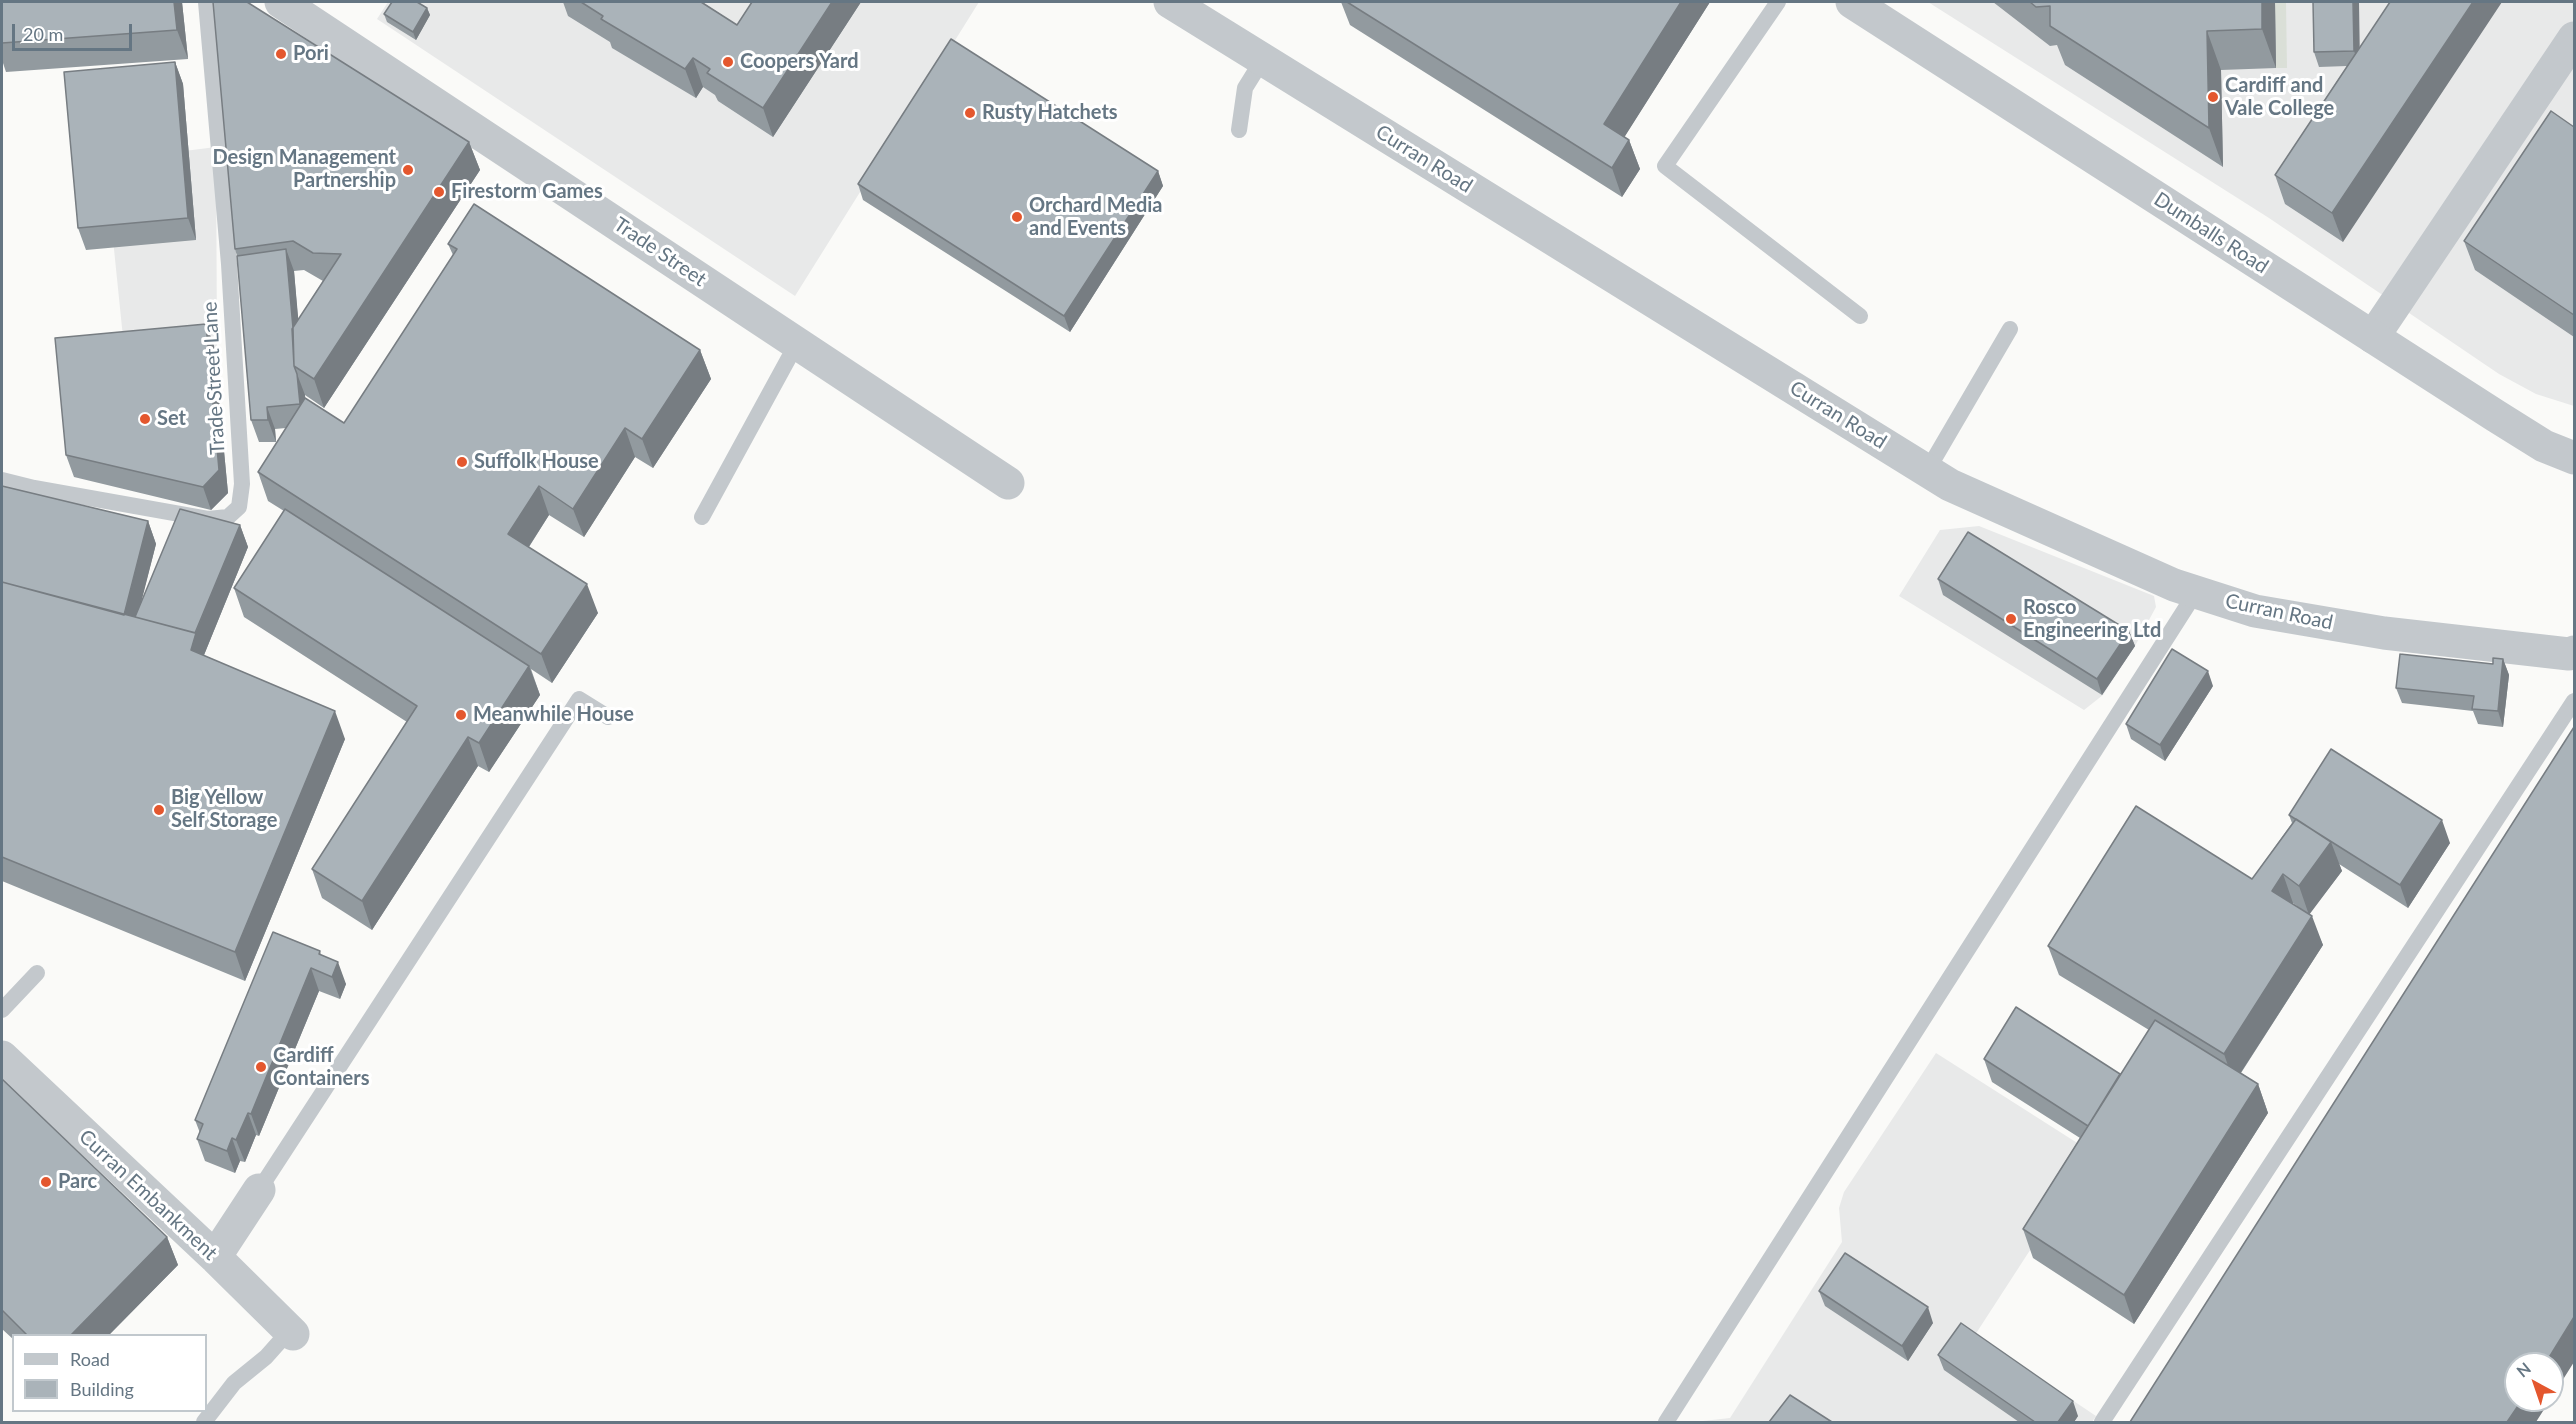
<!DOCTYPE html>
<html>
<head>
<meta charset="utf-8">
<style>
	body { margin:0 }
	#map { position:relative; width:2576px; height:1424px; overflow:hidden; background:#fafaf8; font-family:Lato,sans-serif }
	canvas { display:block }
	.frame { position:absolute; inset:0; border:3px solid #657683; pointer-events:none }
	.legend { position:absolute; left:12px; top:1334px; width:195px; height:78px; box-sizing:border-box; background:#fff; border:2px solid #c1c8cd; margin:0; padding:8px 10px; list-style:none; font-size:18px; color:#657683 }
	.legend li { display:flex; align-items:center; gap:12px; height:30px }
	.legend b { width:30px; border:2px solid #c1c8cd }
	.north { position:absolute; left:2504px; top:1352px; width:60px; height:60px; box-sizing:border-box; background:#fff; border:2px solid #c1c8cd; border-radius:50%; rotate:320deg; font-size:16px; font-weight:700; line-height:24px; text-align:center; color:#657683 }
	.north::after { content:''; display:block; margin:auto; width:21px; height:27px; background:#e4572e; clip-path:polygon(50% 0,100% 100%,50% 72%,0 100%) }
	.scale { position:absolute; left:12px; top:24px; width:120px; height:27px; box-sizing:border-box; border:3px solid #657683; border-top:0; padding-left:8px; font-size:18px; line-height:21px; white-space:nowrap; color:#657683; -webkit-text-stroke:4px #fff; paint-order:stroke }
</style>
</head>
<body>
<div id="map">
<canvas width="2576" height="1424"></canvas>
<div class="frame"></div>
<ul class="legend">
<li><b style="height:8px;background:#c3c8cc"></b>Road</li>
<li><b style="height:16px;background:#aab3b9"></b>Building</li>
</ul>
<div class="north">N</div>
<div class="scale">20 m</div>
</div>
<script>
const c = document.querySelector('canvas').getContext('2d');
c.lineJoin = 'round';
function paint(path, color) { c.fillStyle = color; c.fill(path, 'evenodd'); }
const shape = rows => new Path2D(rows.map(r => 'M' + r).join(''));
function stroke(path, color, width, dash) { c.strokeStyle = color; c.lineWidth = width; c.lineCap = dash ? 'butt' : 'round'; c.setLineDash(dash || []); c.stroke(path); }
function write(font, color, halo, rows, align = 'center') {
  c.font = font + ' Lato,sans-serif'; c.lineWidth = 6; c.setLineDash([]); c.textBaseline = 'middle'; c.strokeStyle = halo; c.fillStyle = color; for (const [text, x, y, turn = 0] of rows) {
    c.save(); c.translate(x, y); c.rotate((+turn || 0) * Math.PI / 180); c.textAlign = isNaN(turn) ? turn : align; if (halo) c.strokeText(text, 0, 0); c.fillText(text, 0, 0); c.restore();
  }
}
paint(shape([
	[388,2,979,2,795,296,377,19],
	[1928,2,2574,2,2574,406,2536,394,2499,374,2269,218],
	[216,147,217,348,125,357,105,161],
	[1979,526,2154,596,2156,607,2135,646,2103,695,2084,710,1899,596,1940,530],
	[1936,1053,2093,1153,1975,1335,2096,1416,2092,1422,1694,1422,1730,1418,1842,1242,1839,1208,1844,1192]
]), '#e8e9e9');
paint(shape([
	[2275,2,2286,2,2287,68,2276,68]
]), '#dadfd7');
stroke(shape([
	[1778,2,1665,166,1860,316],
	[1239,130,1245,88,1263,59],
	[1927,471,2010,329],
	[2,480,34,488,208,519,228,517,239,507,242,484,229,264,206,2],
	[702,517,797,343],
	[2,1010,37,973],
	[259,1190,579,699,608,717],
	[204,1422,234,1383,266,1357,290,1330],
	[1666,1422,2196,592],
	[2102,1422,2574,701]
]), '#c3c8cc', 16);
stroke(shape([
	[281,2,1008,483],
	[1170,2,1950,485,2174,585,2255,611,2384,633,2569,654,2574,652],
	[2373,337,2574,38],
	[2,1057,215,1257,293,1334],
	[215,1257,259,1190]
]), '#c3c8cc', 33);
stroke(shape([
	[1852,2,2496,416,2544,446,2574,458]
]), '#c3c8cc', 33);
paint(shape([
	[2,2,182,2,188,59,6,72,2,60],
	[563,2,703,2,702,2,737,25,752,2,861,2,773,137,718,101,715,95,703,87,696,98,612,48,610,42,568,16],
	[1341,2,1710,2,1624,137,1629,140,1640,169,1622,197,1350,25],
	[1993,2,2275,2,2276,68,2221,70,2223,167,2065,65,2057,45,2050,46],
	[2359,2,2343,242,2285,204,2275,175,2347,66,2319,67,2314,52],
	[427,8,430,15,416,40,387,22,384,14],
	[175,62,183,84,196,240,86,250,78,228],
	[2574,127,2574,337,2475,270,2464,241],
	[469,142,480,170,324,408,305,395,305,398,344,423,453,255,448,244,700,350,711,379,653,468,635,457,584,537,549,515,529,547,598,613,552,683,531,669,540,695,489,772,478,766,372,930,322,898,312,869,407,722,244,617,234,588,284,511,268,501,258,472,286,428,275,429,276,442,259,442,251,420,237,256,235,249],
	[304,270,323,281,298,320,294,271],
	[1158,171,1163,186,1070,332,863,200,858,184],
	[206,324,214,346,228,493,211,510,74,477,66,455],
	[2,486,148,521,156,544,141,601,240,525,248,547,204,655,345,739,245,981,2,881],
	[1938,579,2129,631,2135,646,2102,695,1943,595],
	[2503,659,2509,675,2503,727,2478,724,2473,711,2402,703,2396,688,2493,664],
	[2213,686,2165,761,2131,739,2126,724],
	[2289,815,2450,843,2408,908,2339,864,2342,871,2309,914,2323,945,2241,1073,2258,1084,2268,1113,2134,1324,2033,1258,2023,1229,2080,1138,1992,1082,1984,1059,2121,1075,2149,1030,2059,975,2048,946,2252,879,2292,823],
	[2293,903,2305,912,2293,904],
	[320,951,321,955,346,984,340,999,319,991,259,1136,256,1135,245,1162,240,1161,235,1173,205,1161,197,1139,200,1133,195,1120],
	[2,1079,167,1237,178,1265,109,1335,14,1335,14,1340,2,1329],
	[1819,1291,1933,1323,1908,1361,1825,1306],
	[1938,1355,2078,1416,2074,1422,2019,1422,1944,1370]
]), '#929a9f');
paint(shape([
	[174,2,182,2,188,59,177,30],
	[832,2,861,2,773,137,763,108],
	[1681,2,1710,2,1615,152,1604,124],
	[2262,2,2275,2,2276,68,2262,29],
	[2353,2,2359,2,2360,66,2354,51],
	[2473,2,2502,2,2343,242,2332,213],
	[427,8,430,15,416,40,413,32],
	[2207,31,2221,70,2223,167,2209,128],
	[693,58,703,87,696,98,685,69],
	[175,62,183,84,196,240,188,218],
	[1629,140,1640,169,1622,197,1612,168],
	[469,142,480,170,324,408,314,379],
	[1158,171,1163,186,1070,332,1064,316],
	[286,249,294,271,303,372,297,368],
	[206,324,214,346,228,493,211,510,203,487],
	[700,350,711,379,653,468,642,439],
	[297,374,305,395,308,426,300,404],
	[267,407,275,429,276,442,268,420],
	[625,428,635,457,584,537,573,509],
	[539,486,549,515,519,562,508,534],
	[148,521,156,544,136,623,123,620],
	[240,525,248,547,204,655,191,650,193,639],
	[587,584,598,613,552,683,541,654],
	[2129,631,2135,646,2102,695,2097,679],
	[2503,659,2509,675,2503,727,2498,711],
	[529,666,540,695,489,772,479,743],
	[2208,671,2213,686,2165,761,2160,745],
	[335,711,345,739,245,981,235,952],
	[468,737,478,766,372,930,362,901],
	[2442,820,2450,843,2408,908,2400,885],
	[2331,842,2342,871,2309,915,2299,886],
	[2283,874,2293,903,2282,920,2272,891],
	[2312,916,2323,945,2234,1083,2224,1054],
	[338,962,346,984,340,999,332,977],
	[311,968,319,991,259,1136,251,1114],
	[2258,1084,2268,1113,2134,1324,2124,1295],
	[248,1113,256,1135,245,1162,236,1140],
	[232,1138,240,1161,235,1173,227,1151],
	[167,1237,178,1265,109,1335,71,1335],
	[1928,1307,1933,1323,1908,1361,1902,1346],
	[2574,1317,2574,1362,2552,1397,2552,1364,2545,1364],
	[2522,1400,2550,1400,2536,1422,2507,1422],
	[2073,1401,2078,1416,2074,1422,2058,1422]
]), '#777d82');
const building = shape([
	[2,2,174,2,177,30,2,43,2,2],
	[213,2,247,2,469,142,314,379,294,366,292,329,341,254,313,253,293,241,235,249,213,2],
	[392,2,417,2,427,8,413,32,384,14,392,2],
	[581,2,701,2,737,25,752,2,832,2,763,108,707,73,710,69,693,58,685,69,601,19,603,16,581,2],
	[1347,2,1681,2,1604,124,1629,140,1612,168,1347,2],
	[2030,2,2262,2,2262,29,2207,31,2209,128,2050,26,2050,6,2036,7,2030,2],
	[2313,2,2353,2,2354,51,2314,52,2313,2],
	[2390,2,2473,2,2332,213,2275,175,2390,2],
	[951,39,1158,171,1064,316,858,184,951,39],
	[175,62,188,218,78,228,64,72,175,62],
	[2551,111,2574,127,2574,315,2464,241,2551,111],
	[474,204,700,350,642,439,625,428,573,509,539,486,508,534,587,584,541,654,258,472,305,398,344,423,457,249,448,244,474,204],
	[286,249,293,328,294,366,297,374,300,404,267,407,268,420,251,420,237,256,286,249],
	[206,324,219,470,203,487,66,455,55,338,206,324],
	[2,486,148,521,124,615,2,582,2,486],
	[180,509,240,525,195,633,135,617,180,509],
	[285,509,529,666,479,743,468,737,362,901,312,869,417,706,234,588,285,509],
	[1968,532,2129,631,2097,679,1938,579,1968,532],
	[2,582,196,633,191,650,335,711,235,952,2,857,2,582],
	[2172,649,2208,671,2160,745,2126,724,2172,649],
	[2400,654,2493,664,2493,658,2503,659,2498,711,2472,709,2474,696,2396,688,2400,654],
	[2574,727,2574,1317,2545,1364,2516,1364,2516,1400,2522,1400,2507,1422,2130,1422,2574,727],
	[2331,749,2442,820,2400,885,2289,815,2331,749],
	[2136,806,2252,879,2296,819,2331,842,2299,886,2283,874,2272,891,2312,916,2224,1054,2048,946,2136,806],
	[273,932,320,951,319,954,338,962,332,977,311,968,251,1114,248,1113,236,1140,232,1138,227,1151,197,1139,203,1124,195,1120,273,932],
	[2016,1007,2120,1074,2088,1126,1984,1059,2016,1007],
	[2155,1020,2258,1084,2124,1295,2023,1229,2155,1020],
	[2,1079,167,1237,71,1335,27,1335,2,1310,2,1079],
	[1845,1253,1928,1307,1902,1346,1819,1291,1845,1253],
	[1961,1323,2073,1401,2058,1422,2035,1422,1938,1355,1961,1323],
	[1790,1395,1832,1422,1769,1422,1790,1395]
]);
paint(building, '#aab3b9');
stroke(building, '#777d82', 1.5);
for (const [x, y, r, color] of [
	[281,54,6,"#e4572e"],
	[728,62,6,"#e4572e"],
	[2213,97,6,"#e4572e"],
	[970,113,6,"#e4572e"],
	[408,170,6,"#e4572e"],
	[439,192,6,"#e4572e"],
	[1017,217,6,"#e4572e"],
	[145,419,6,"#e4572e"],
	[462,462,6,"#e4572e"],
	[2011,619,6,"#e4572e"],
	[461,715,6,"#e4572e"],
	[159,810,6,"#e4572e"],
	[261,1067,6,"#e4572e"],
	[46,1182,6,"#e4572e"]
]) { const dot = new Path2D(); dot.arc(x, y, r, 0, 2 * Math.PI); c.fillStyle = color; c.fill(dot); stroke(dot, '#fff', 2); }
write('bold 20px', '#657683', '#fff', [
	["Pori",293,54],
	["Coopers Yard",740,62],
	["Cardiff and",2225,86],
	["Vale College",2225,109],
	["Rusty Hatchets",982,113],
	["Design Management",396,158,"right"],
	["Partnership",396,181,"right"],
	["Firestorm Games",451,192],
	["Orchard Media",1029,206],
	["and Events",1029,229],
	["Set",157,419],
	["Suffolk House",474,462],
	["Rosco",2023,608],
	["Engineering Ltd",2023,631],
	["Meanwhile House",473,715],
	["Big Yellow",171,798],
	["Self Storage",171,821],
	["Cardiff",273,1056],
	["Containers",273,1079],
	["Parc",58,1182]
], 'left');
write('20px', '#657683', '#fff', [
	["Curran Road",1424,159,32],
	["Dumballs Road",2211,233,33],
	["Trade Street",660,252,34],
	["Trade Street Lane",214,378,-93],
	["Curran Road",1838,415,32],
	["Curran Road",2279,612,12],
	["Curran Embankment",148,1195,43]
]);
</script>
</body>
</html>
